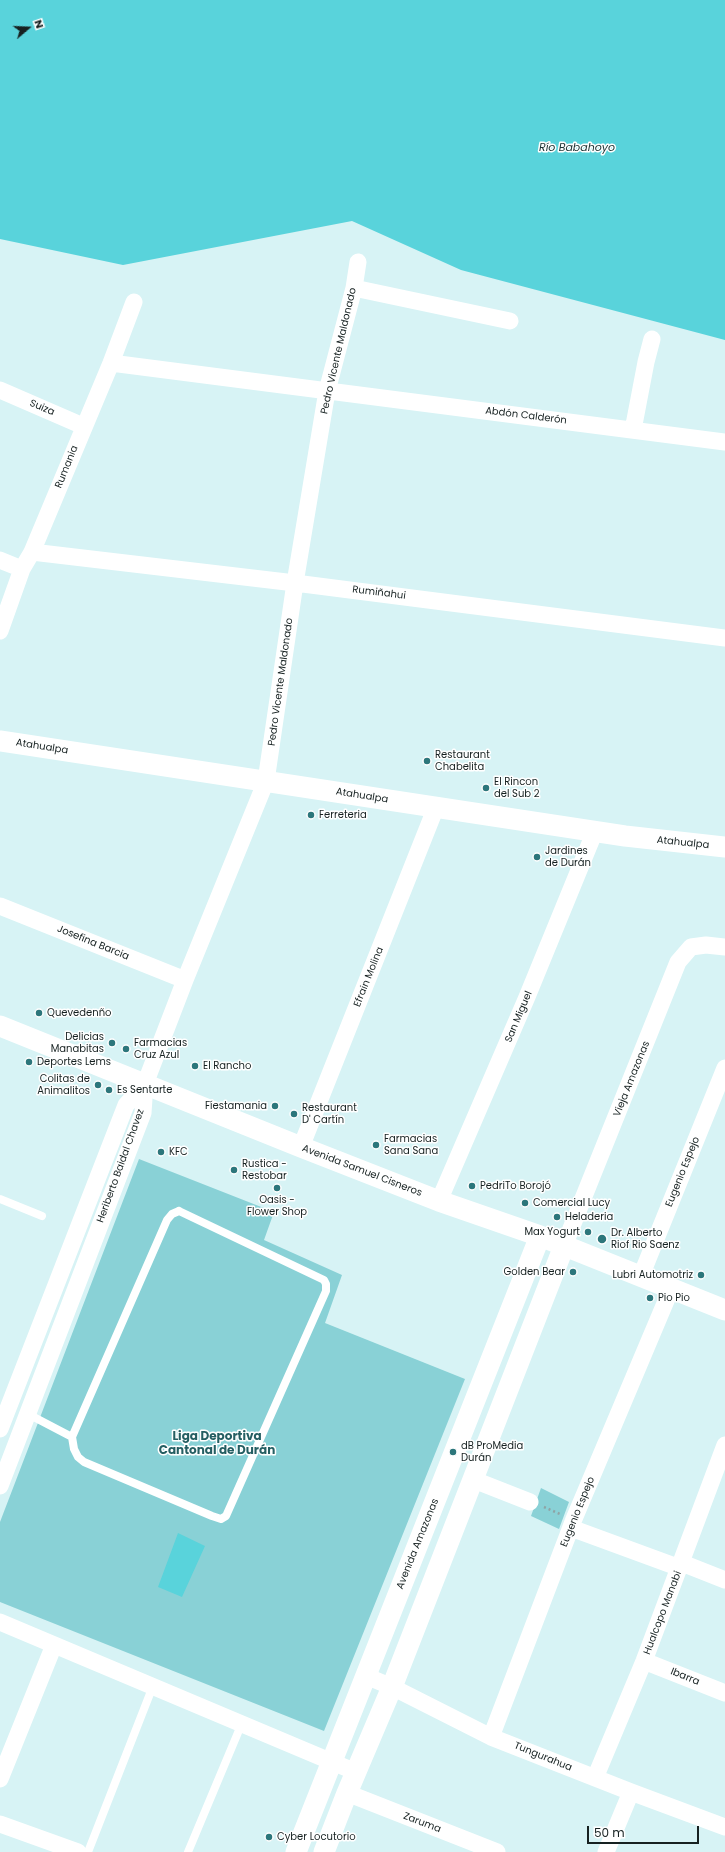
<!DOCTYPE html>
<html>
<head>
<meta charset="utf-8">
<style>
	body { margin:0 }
	#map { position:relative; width:725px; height:1852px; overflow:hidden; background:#d7f3f5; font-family:Poppins,sans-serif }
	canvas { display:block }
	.north { position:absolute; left:8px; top:8px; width:40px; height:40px; -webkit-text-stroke:3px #fff; paint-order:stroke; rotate:71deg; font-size:11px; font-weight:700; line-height:16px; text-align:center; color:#162121 }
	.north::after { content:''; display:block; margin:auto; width:14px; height:18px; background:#162121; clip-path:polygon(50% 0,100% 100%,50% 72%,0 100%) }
	.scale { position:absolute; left:587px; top:1826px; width:112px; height:18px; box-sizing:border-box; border:2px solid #162121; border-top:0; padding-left:5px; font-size:12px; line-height:14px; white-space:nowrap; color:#162121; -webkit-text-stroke:3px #fff; paint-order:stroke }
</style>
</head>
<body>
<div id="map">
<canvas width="725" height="1852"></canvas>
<div class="north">N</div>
<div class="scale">50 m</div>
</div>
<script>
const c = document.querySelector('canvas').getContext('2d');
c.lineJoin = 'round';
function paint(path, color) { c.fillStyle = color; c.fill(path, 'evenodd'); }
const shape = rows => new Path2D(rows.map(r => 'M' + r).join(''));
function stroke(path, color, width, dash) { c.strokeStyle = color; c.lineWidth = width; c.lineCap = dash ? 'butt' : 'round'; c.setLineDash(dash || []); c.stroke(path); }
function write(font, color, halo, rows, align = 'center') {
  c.font = font + ' Poppins,sans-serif'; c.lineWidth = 3; c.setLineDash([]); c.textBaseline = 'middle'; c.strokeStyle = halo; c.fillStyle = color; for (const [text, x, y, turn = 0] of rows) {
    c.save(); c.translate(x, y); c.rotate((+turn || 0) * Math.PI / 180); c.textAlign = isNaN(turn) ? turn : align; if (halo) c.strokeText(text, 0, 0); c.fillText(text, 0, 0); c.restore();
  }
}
paint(shape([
	[139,1159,274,1212,264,1240,342,1275,325,1323,465,1379,324,1731,0,1602,0,1522],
	[541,1488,569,1502,559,1529,531,1516]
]), '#89d1d6');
paint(shape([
	[0,0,725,0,725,340,461,270,352,221,123,265,0,239],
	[178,1533,205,1546,182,1597,158,1587]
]), '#59d3db');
stroke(shape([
	[544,1507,560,1514]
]), '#8ea3a5', 2.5, [2, 3]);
stroke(shape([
	[0,1199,42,1216],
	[179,1211,324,1280,326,1284,326,1291,226,1516,221,1519,212,1516,84,1462,78,1457,74,1449,72,1437,167,1220,172,1214,179,1211],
	[28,1414,72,1437],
	[88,1852,153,1686],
	[188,1852,242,1723]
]), '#fff', 8);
stroke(shape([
	[354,288,510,321],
	[111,363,725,442],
	[0,390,83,426],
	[633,430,646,362,652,339],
	[32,552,295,583,725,638],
	[0,560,22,569],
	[0,631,22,569,32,552,111,363,134,302],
	[0,906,185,980],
	[301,1147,436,807],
	[439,1201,527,997,595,831],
	[564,1246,678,962,691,947,706,945,725,947],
	[641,1276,725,1068],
	[0,1429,126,1105,145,1084],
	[474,1480,530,1502],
	[0,1486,143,1113,145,1084,185,980,266,781,295,583,327,391,354,288,358,262],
	[571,1528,680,1568],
	[682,1563,725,1580],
	[0,1622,356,1772],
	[644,1661,725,1693],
	[366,1676,392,1687,491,1737,631,1792,725,1827],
	[491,1737,574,1519,671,1289],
	[595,1778,644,1661,725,1445],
	[0,1779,54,1645],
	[347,1793,497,1852],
	[0,1824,78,1852],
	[606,1852,631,1792]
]), '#fff', 17);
stroke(shape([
	[0,741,625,836,725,847],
	[0,1026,301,1147,439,1201,540,1236,725,1310],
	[296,1852,540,1236],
	[324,1852,347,1793,392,1687,564,1246]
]), '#fff', 21);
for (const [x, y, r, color] of [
	[427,761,4,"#2c767b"],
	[486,788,4,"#2c767b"],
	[311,815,4,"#2c767b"],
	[537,857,4,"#2c767b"],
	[39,1013,4,"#2c767b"],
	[112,1043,4,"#2c767b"],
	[126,1049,4,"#2c767b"],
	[29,1062,4,"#2c767b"],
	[195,1066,4,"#2c767b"],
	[98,1085,4,"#2c767b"],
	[109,1090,4,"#2c767b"],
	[275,1106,4,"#2c767b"],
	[294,1114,4,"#2c767b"],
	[376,1145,4,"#2c767b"],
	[161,1152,4,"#2c767b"],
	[234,1170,4,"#2c767b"],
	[472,1186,4,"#2c767b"],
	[277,1188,4,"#2c767b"],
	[525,1203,4,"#2c767b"],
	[557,1217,4,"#2c767b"],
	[588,1232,4,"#2c767b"],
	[602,1239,5,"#2c767b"],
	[573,1272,4,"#2c767b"],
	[701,1275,4,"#2c767b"],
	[650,1298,4,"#2c767b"],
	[453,1452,4,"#2c767b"],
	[269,1837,4,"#2c767b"]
]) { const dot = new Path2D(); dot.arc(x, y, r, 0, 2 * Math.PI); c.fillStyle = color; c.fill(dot); stroke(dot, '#fff', 1.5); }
write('10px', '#162121', '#fff', [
	["Pedro Vicente Maldonado",339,351,-77],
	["Suiza",42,408,23],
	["Abdón Calderón",526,416,7],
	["Rumania",67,467,-68],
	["Rumiñahui",379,593,7],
	["Pedro Vicente Maldonado",281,682,-82],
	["Atahualpa",42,747,9],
	["Atahualpa",362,796,9],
	["Atahualpa",683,843,6],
	["Josefina Barcia",93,943,22],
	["Efrain Molina",369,977,-68],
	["San Miguel",519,1017,-67],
	["Vieja Amazonas",632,1079,-68],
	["Heriberto Baidal Chavez",121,1166,-70],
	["Avenida Samuel Cisneros",362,1171,21],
	["Eugenio Espejo",683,1172,-68],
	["Eugenio Espejo",578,1512,-68],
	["Avenida Amazonas",418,1544,-68],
	["Hualcopo Manabi",663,1613,-69],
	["Ibarra",685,1677,22],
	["Tungurahua",543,1757,22],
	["Zaruma",422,1823,21]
]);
write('10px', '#162121', '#fff', [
	["Restaurant",435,755],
	["Chabelita",435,767],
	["El Rincon",494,782],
	["del Sub 2",494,794],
	["Ferreteria",319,815],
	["Jardines",545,851],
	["de Durán",545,863],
	["Quevedenño",47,1013],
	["Delicias",104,1037,"right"],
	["Manabitas",104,1049,"right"],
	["Farmacias",134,1043],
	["Cruz Azul",134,1055],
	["Deportes Lems",37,1062],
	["El Rancho",203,1066],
	["Colitas de",90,1079,"right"],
	["Animalitos",90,1091,"right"],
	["Es Sentarte",117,1090],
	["Fíestamania",267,1106,"right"],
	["Restaurant",302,1108],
	["D' Cartín",302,1120],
	["Farmacias",384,1139],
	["Sana Sana",384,1151],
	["KFC",169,1152],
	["Rustica -",242,1164],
	["Restobar",242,1176],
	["PedriTo Borojó",480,1186],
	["Oasis -",277,1200,"center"],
	["Flower Shop",277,1212,"center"],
	["Comercial Lucy",533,1203],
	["Heladeria",565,1217],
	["Max Yogurt",580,1232,"right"],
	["Dr. Alberto",611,1233],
	["Riof Rio Saenz",611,1245],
	["Golden Bear",565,1272,"right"],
	["Lubri Automotriz",693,1275,"right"],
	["Pio Pio",658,1298],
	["dB ProMedia",461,1446],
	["Durán",461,1458],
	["Cyber Locutorio",277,1837]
], 'left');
write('italic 11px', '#1d3334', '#fff', [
	["Río Babahoyo",577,148]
]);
write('bold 12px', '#245e62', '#fff', [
	["Liga Deportiva",217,1437],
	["Cantonal de Durán",217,1451]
]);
</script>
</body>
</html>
